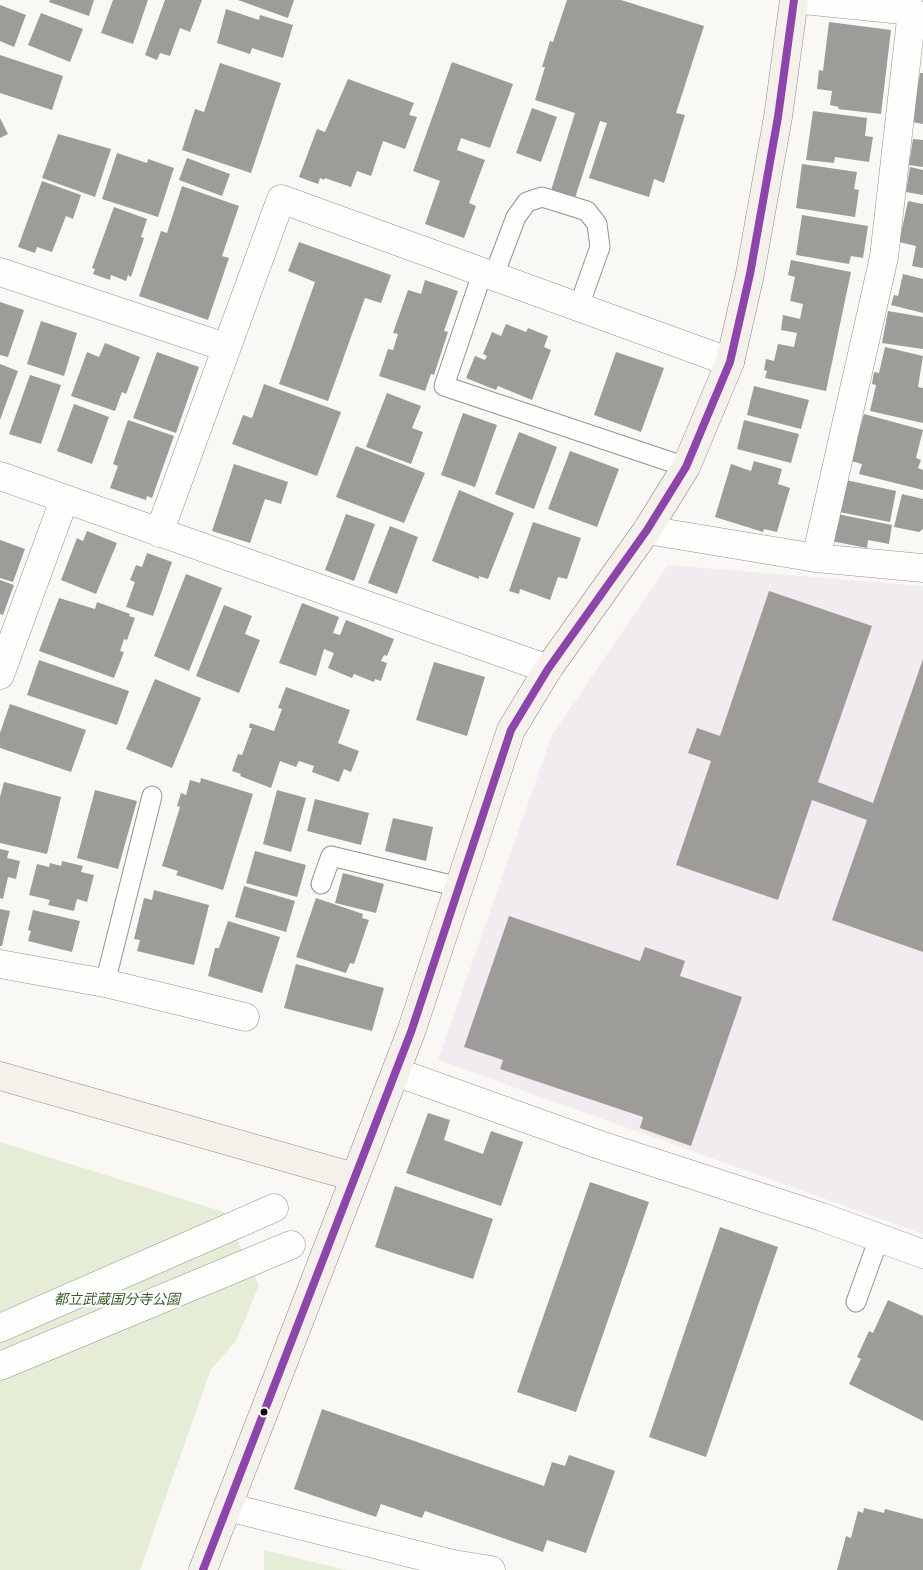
<!DOCTYPE html>
<html>
<head>
<meta charset="utf-8">
<style>
	body { margin:0 }
	canvas { display:block; background:#faf8f4 }
</style>
</head>
<body>
<canvas width="923" height="1570"></canvas>
<script>
const c = document.querySelector('canvas').getContext('2d');
c.lineJoin = 'round';
function paint(path, color) { c.fillStyle = color; c.fill(path, 'evenodd'); }
const shape = rows => new Path2D(rows.map(r => 'M' + r).join(''));
function stroke(path, color, width, dash) { c.strokeStyle = color; c.lineWidth = width; c.lineCap = dash ? 'butt' : 'round'; c.setLineDash(dash || []); c.stroke(path); }
function write(font, color, halo, rows, align = 'center') {
  c.font = font + ' "Libre Baskerville","Noto Sans JP",serif'; c.lineWidth = 5; c.setLineDash([]); c.textBaseline = 'middle'; c.strokeStyle = halo; c.fillStyle = color; for (const [text, x, y, turn = 0] of rows) {
    c.save(); c.translate(x, y); c.rotate((+turn || 0) * Math.PI / 180); c.textAlign = isNaN(turn) ? turn : align; if (halo) c.strokeText(text, 0, 0); c.fillText(text, 0, 0); c.restore();
  }
}
paint(shape([
	[668,565,923,586,923,1234,438,1060,552,735]
]), '#f1ecef');
paint(shape([
	[0,1142,224,1212,259,1285,236,1341,211,1369,140,1570,0,1570],
	[264,1550,346,1570,264,1570]
]), '#e6edd6');
paint(shape([
	[50,0,94,0,89,16,49,2],
	[113,0,148,0,133,44,101,33],
	[165,0,202,0,190,32,180,28,170,56,160,53,157,60,145,55],
	[238,0,294,0,288,18],
	[567,0,621,0,704,26,676,113,685,115,664,183,654,179,649,197,589,178,607,123,600,121,573,204,549,197,575,113,535,100,545,67,542,67,550,41,553,42],
	[0,5,26,15,14,47,0,41],
	[226,9,259,20,260,15,293,25,283,58,252,48,250,54,217,43],
	[41,13,83,29,70,62,28,45],
	[829,22,891,30,881,114,838,109,839,107,830,105,832,91,817,89,819,70,823,71],
	[0,55,63,76,52,110,0,93],
	[452,62,513,84,490,148,461,138,457,150,485,160,469,203,476,206,464,238,425,224,440,181,413,171],
	[220,63,281,83,251,173,182,150,195,109,204,112],
	[920,73,923,73,923,124,912,122],
	[348,79,414,103,409,115,417,117,405,149,383,141,371,176,357,171,351,187,325,178,324,180,320,178,318,184,299,177,317,129,325,132],
	[532,108,557,117,541,162,516,153],
	[813,111,867,118,865,136,873,137,869,162,835,157,834,163,806,160],
	[0,118,8,134,0,138],
	[58,134,111,149,95,197,42,178],
	[913,139,923,140,923,167,909,165],
	[117,153,147,163,148,159,174,168,158,217,102,199],
	[187,158,230,174,222,196,179,180],
	[802,164,857,172,854,189,859,190,855,217,796,208],
	[910,167,923,170,923,195,906,192],
	[42,181,81,195,73,219,66,216,52,252,37,247,35,253,18,247],
	[182,186,239,206,222,256,229,258,208,320,139,296,161,231,167,233],
	[908,201,923,204,923,268,912,266,916,246,899,242],
	[114,207,147,219,141,237,144,238,131,277,128,275,126,281,111,275,110,280,93,274,95,269,92,268],
	[802,215,868,226,863,258,851,256,849,264,796,255],
	[299,242,391,275,381,303,365,298,328,401,279,384,315,282,288,271],
	[791,260,851,272,826,391,765,378,767,371,764,370,766,359,774,361,778,344,794,347,797,333,781,330,783,315,800,319,803,304,790,301,795,277,788,275],
	[903,274,923,279,923,313,891,305,894,295,898,296],
	[425,280,458,291,444,331,448,332,434,375,431,374,425,391,379,376,388,349,393,350,398,334,393,333,408,290,421,294],
	[0,302,24,310,8,357,0,355],
	[888,311,923,317,923,349,882,343],
	[41,321,77,333,64,376,27,364],
	[506,324,526,332,528,328,548,336,544,347,551,350,532,400,498,386,496,390,466,378,475,356,485,360,487,356,483,354,492,332,501,336],
	[105,343,140,357,126,394,122,392,115,411,71,396,87,352,99,357],
	[885,347,923,356,918,387,923,388,923,423,870,411,876,385,872,384,874,372,879,373],
	[157,352,199,367,176,433,133,418],
	[616,352,664,368,641,432,594,415],
	[0,364,18,371,0,420],
	[30,375,61,385,41,444,9,434],
	[264,384,341,412,317,476,232,444,243,415,252,418],
	[754,386,809,400,801,429,747,415],
	[387,393,421,406,412,428,423,432,411,464,366,447],
	[74,404,109,417,92,464,57,451],
	[463,413,497,425,475,487,441,475],
	[864,414,923,430,916,458,921,460,918,468,923,470,923,490,859,474,862,464,851,461],
	[128,420,174,436,152,498,147,496,146,500,110,488,118,466,113,464],
	[744,420,799,434,791,463,737,449],
	[519,432,557,447,534,509,495,494],
	[356,446,425,473,404,523,336,497],
	[570,451,619,469,597,527,548,509],
	[754,461,782,469,778,484,790,488,777,532,764,529,763,532,715,517,731,464,751,471],
	[234,464,288,482,281,504,265,499,250,543,212,531],
	[846,480,896,491,890,522,839,512],
	[459,490,514,513,488,579,479,576,479,579,432,561],
	[902,494,923,499,923,529,919,532,894,527],
	[346,514,375,524,354,581,325,570],
	[837,514,892,525,889,544,868,540,867,548,831,541],
	[533,522,581,538,567,579,558,577,550,600,520,589,519,594,509,591],
	[390,526,418,537,397,594,368,583],
	[87,531,117,543,96,594,61,580,77,538,83,541],
	[0,540,25,549,13,582,0,578],
	[147,553,172,562,153,616,126,607,135,582,130,580,136,565,142,567],
	[186,574,222,588,189,671,154,656],
	[0,580,14,585,3,615,0,614],
	[769,591,872,626,818,782,873,803,923,659,923,952,832,920,867,820,812,800,778,900,676,865,711,761,688,753,697,728,720,736],
	[59,598,95,609,97,602,130,614,129,616,135,618,127,640,124,639,120,651,124,652,114,678,39,651],
	[302,603,339,617,333,633,340,635,346,620,394,639,387,656,384,655,381,661,387,663,381,681,375,679,374,682,354,674,352,678,328,668,334,653,324,649,316,676,279,663],
	[224,605,252,616,245,634,260,640,239,693,196,676],
	[39,660,129,691,117,725,27,695],
	[434,662,485,677,467,736,416,720],
	[155,679,201,698,172,768,126,749],
	[286,687,350,710,338,743,359,751,351,772,344,769,339,782,312,772,314,766,299,761,296,767,280,761,271,788,240,776,241,774,232,771,238,754,242,755,252,728,249,728,250,723,274,731,282,709,278,708],
	[10,704,86,730,71,772,0,748,0,733],
	[201,778,253,794,223,890,176,875,178,871,162,866,180,807,177,806,181,793,186,795,190,780,200,783],
	[4,782,61,797,47,854,0,843,0,797],
	[95,790,137,801,118,869,77,858],
	[277,790,306,798,291,852,263,844],
	[315,799,369,813,361,845,307,831],
	[393,818,433,827,426,861,385,851],
	[0,849,9,851,7,858,20,861,16,879,8,877,3,899,0,898],
	[255,851,306,865,297,897,246,883],
	[62,861,83,866,81,872,94,875,87,902,77,899,74,911,48,905,50,900,29,895,37,864,49,867,50,863,61,866],
	[343,873,384,884,376,913,335,903],
	[244,886,295,901,286,932,235,917],
	[154,890,209,905,194,965,137,951,140,940,134,939,144,898,152,900],
	[316,898,363,914,362,918,369,920,354,964,350,963,346,973,296,957],
	[0,909,10,911,2,946,0,946],
	[33,910,80,921,72,952,28,941,31,931,28,930],
	[509,916,640,961,645,947,685,961,680,976,742,997,691,1146,640,1128,643,1117,500,1069,503,1060,464,1047],
	[228,921,280,937,262,993,208,976,215,948,219,948],
	[296,964,384,988,372,1031,284,1008],
	[428,1113,450,1120,444,1140,483,1154,491,1131,523,1142,501,1206,406,1173],
	[590,1182,649,1202,576,1412,517,1392],
	[395,1186,493,1219,473,1279,375,1247],
	[720,1227,778,1247,706,1457,649,1437],
	[888,1300,923,1316,923,1421,849,1384,861,1359,857,1357,869,1331,873,1333],
	[322,1409,544,1486,552,1462,565,1466,569,1455,615,1471,586,1553,547,1540,543,1552,425,1511,422,1518,381,1504,376,1517,294,1489],
	[864,1508,884,1513,885,1509,923,1519,923,1570,837,1570,846,1536,851,1538,858,1511,863,1513]
]), '#9e9c99');
const lane = shape([
	[483,271,444,386,686,467],
	[494,275,516,217,527,202,542,197,587,211,597,224,600,247,579,306],
	[321,884,331,856,459,887],
	[105,983,152,796],
	[856,1302,879,1238]
]);
const street = shape([
	[803,0,912,11,884,257,816,558],
	[0,272,225,347],
	[0,476,548,669],
	[647,530,816,558,923,568],
	[159,533,281,199,730,362],
	[0,675,64,500],
	[0,964,105,983,245,1017],
	[396,1072,600,1145,822,1217,923,1254],
	[0,1328,274,1208],
	[0,1366,291,1245],
	[228,1507,453,1564,491,1570]
]);
const secondary = shape([
	[0,1076,354,1177],
	[203,1570,411,1032,511,730,548,669,647,530,686,467,730,362,750,274,778,117,794,0]
]);
stroke(lane, '#949392', 21);
stroke(street, '#949392', 29);
stroke(secondary, '#8b8a88', 29);
stroke(lane, '#fefefd', 19);
stroke(street, '#fefefd', 28);
stroke(secondary, '#f4f1eb', 28);
stroke(shape([
	[203,1570,411,1032,511,730,548,669,647,530,686,467,730,362,750,274,778,117,794,0]
]), '#8e44ad', 8);
for (const [x, y, r, color] of [
	[264,1412,4.5,"#0e0e0e"]
]) { const dot = new Path2D(); dot.arc(x, y, r, 0, 2 * Math.PI); c.fillStyle = color; c.fill(dot); stroke(dot, '#fff', 2); }
write('italic 14px', '#385e26', '#fff', [
	["都立武蔵国分寺公園",117,1300]
]);
</script>
</body>
</html>
